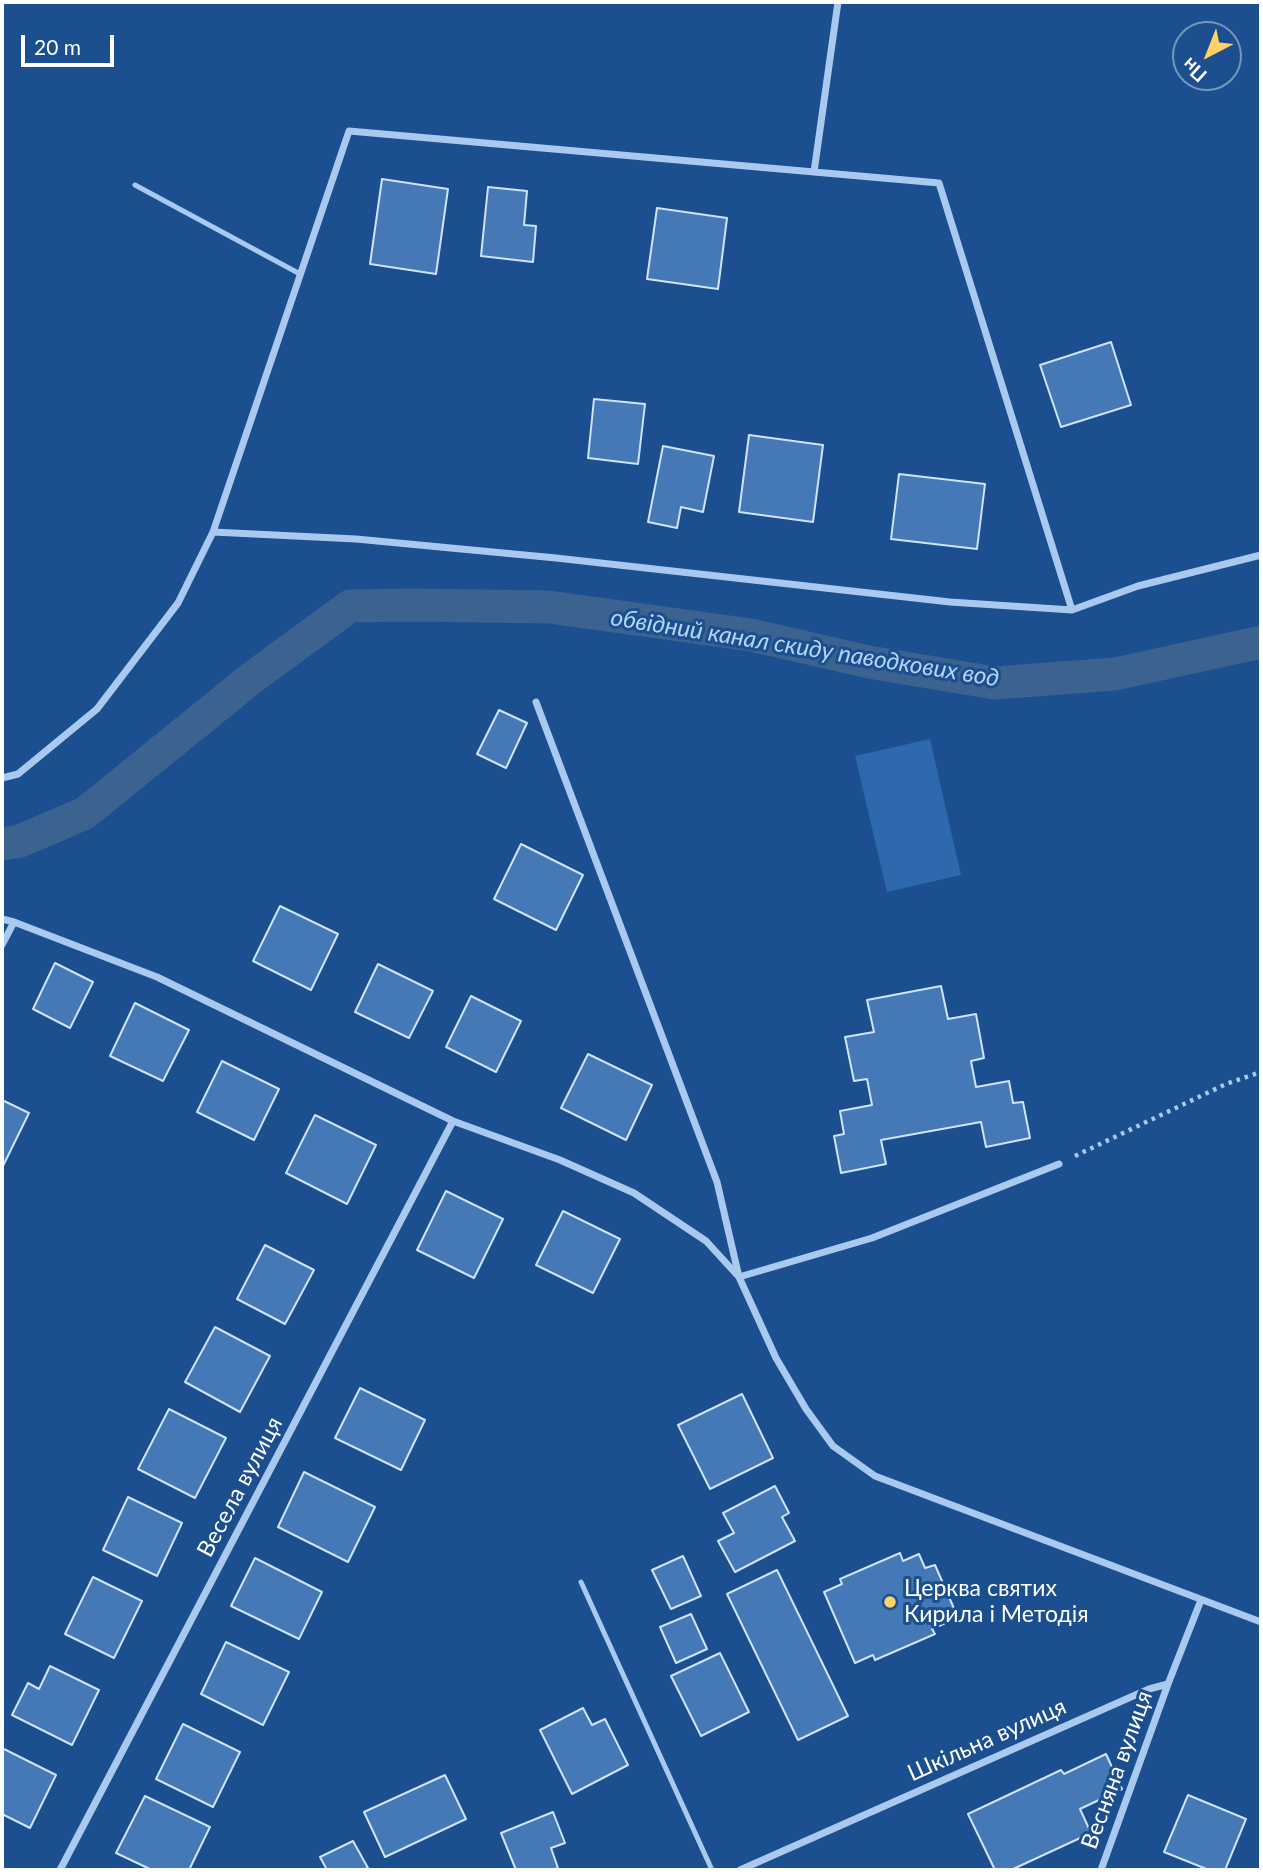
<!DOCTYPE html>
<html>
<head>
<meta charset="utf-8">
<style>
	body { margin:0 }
	#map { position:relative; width:1263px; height:1872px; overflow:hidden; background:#1b4f8f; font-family:Lato,sans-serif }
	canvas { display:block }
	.frame { position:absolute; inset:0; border:4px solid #fff; pointer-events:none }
	.north { position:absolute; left:1172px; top:21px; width:70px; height:70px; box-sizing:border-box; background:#1b4f8f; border:2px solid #7695bc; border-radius:50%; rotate:222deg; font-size:19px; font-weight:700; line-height:28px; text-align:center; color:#fff }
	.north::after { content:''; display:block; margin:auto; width:24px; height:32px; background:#ffd166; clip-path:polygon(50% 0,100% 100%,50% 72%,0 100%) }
	.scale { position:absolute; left:21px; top:35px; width:93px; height:32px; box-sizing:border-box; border:4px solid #fff; border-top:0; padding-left:9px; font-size:21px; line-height:24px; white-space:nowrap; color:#fff; -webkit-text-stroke:5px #1b4f8f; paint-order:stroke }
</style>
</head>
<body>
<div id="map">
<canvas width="1263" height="1872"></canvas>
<div class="frame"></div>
<div class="north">Пн</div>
<div class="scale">20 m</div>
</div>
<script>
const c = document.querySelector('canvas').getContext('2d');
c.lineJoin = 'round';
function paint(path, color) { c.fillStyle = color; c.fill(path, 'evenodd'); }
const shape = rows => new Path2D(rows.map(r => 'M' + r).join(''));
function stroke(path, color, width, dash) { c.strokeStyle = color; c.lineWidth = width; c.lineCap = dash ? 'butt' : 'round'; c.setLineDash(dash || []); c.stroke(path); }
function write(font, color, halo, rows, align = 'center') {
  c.font = font + ' Lato,sans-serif'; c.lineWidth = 6; c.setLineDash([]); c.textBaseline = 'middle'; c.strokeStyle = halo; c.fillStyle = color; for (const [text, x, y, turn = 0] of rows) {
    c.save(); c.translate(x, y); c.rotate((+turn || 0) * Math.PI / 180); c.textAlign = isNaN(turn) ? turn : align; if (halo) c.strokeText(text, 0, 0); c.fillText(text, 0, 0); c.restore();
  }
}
paint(shape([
	[930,739,961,875,887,892,855,756]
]), '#2e69ad');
stroke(shape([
	[2,844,20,841,85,813,253,677,350,606,412,605,549,607,751,635,869,662,995,683,1115,674,1261,642]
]), '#3c6290', 33);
const building = shape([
	[382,179,448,189,436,274,370,264,382,179],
	[488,187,527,191,524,225,536,226,533,262,481,256,488,187],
	[657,208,727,218,718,289,647,279,657,208],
	[1111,342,1131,405,1061,427,1040,365,1111,342],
	[594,399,645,404,638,464,588,458,594,399],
	[749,435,823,445,813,522,739,512,749,435],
	[663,446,714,456,703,512,681,507,677,528,648,522,663,446],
	[899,474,985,484,977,549,891,539,899,474],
	[499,710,527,723,506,768,477,754,499,710],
	[521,844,583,875,556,930,494,899,521,844],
	[280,906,338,934,311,990,253,961,280,906],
	[55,963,93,982,70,1028,33,1009,55,963],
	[378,964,433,991,409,1038,355,1012,378,964],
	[941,986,948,1019,976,1014,984,1058,971,1061,976,1087,1009,1081,1013,1103,1023,1102,1030,1138,986,1147,981,1122,881,1140,886,1164,841,1173,834,1136,844,1134,840,1111,872,1105,867,1079,854,1081,845,1037,874,1032,867,1000,941,986],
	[471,996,521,1021,496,1072,446,1047,471,996],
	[135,1003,189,1030,163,1081,110,1056,135,1003],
	[588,1054,652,1085,626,1140,561,1108,588,1054],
	[222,1061,279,1089,254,1140,197,1112,222,1061],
	[2,1100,29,1113,2,1168,2,1100],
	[315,1115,376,1145,347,1204,286,1173,315,1115],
	[446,1191,503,1219,474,1278,417,1250,446,1191],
	[563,1211,620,1239,593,1293,536,1265,563,1211],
	[265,1245,314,1270,285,1324,237,1299,265,1245],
	[215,1327,270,1356,240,1412,185,1382,215,1327],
	[360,1388,425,1420,401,1470,335,1438,360,1388],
	[742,1394,773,1458,710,1489,678,1425,742,1394],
	[169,1409,226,1438,195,1498,138,1469,169,1409],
	[304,1472,375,1507,348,1562,278,1527,304,1472],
	[775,1486,789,1513,782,1517,795,1541,735,1572,718,1541,734,1533,723,1513,775,1486],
	[128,1497,182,1523,157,1576,103,1550,128,1497],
	[900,1553,903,1561,919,1554,925,1568,935,1565,956,1613,946,1617,948,1622,932,1629,935,1634,875,1660,873,1655,855,1663,824,1592,842,1584,840,1579,900,1553],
	[683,1556,701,1596,671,1609,652,1570,683,1556],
	[255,1558,322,1592,299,1639,231,1606,255,1558],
	[777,1570,848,1716,798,1740,727,1594,777,1570],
	[93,1577,142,1601,114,1658,65,1634,93,1577],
	[691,1614,707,1649,676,1663,660,1627,691,1614],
	[226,1642,289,1672,263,1725,201,1694,226,1642],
	[720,1653,749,1712,701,1736,671,1676,720,1653],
	[50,1666,99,1690,72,1745,12,1715,28,1683,39,1689,50,1666],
	[583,1708,592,1725,605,1719,628,1765,572,1794,540,1730,583,1708],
	[183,1724,240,1752,213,1807,156,1779,183,1724],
	[2,1748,56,1775,30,1828,2,1814,2,1748],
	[1106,1754,1122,1789,1080,1809,1091,1833,1011,1870,995,1870,968,1814,1061,1770,1064,1774,1106,1754],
	[445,1775,466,1819,385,1857,364,1812,445,1775],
	[1188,1795,1246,1819,1225,1870,1209,1870,1164,1852,1188,1795],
	[145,1796,210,1827,189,1870,152,1870,116,1853,145,1796],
	[553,1812,565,1843,551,1848,558,1868,552,1870,516,1870,501,1833,553,1812],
	[353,1841,368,1868,363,1870,327,1870,320,1857,353,1841]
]);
paint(building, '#4478b7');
stroke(building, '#cfe3fa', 2);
stroke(shape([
	[1075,1156,1226,1084,1261,1072]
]), '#a9c9ee', 4.5, [3.5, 5]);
stroke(shape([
	[135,185,300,274],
	[581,1582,712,1870]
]), '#a9c9ee', 5);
stroke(shape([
	[814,172,838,2],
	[213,532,356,539,556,558,950,602,1072,610,1138,586,1261,555],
	[536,702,717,1182,739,1277,872,1238,1059,1164],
	[2,778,18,774,97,709,178,603,213,532,349,131,939,183,1072,610],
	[2,919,14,922,157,977,453,1121,560,1160,634,1193,706,1241,739,1277,776,1358,806,1409,833,1446,875,1476,1261,1622],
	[2,945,14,922],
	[60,1870,453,1121],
	[740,1870,1149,1689,1168,1684,1201,1600],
	[1101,1870,1168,1684]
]), '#a9c9ee', 7);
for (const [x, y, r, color] of [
	[890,1602,7,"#ffd166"]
]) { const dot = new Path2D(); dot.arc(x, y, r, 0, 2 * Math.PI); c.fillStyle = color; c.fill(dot); stroke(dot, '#1b4f8f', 2.5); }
write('23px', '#fff', '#1b4f8f', [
	["Весела вулиця",240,1487,-62],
	["Шкільна вулиця",987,1740,-24],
	["Весняна вулиця",1117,1770,-70]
]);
write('23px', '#fff', '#1b4f8f', [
	["Церква святих",904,1589],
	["Кирила і Методія",904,1615]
], 'left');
write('italic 24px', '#b5d3f5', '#1b4f8f', [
	["обвідний канал скиду паводкових вод",805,648,9]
]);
</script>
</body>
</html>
